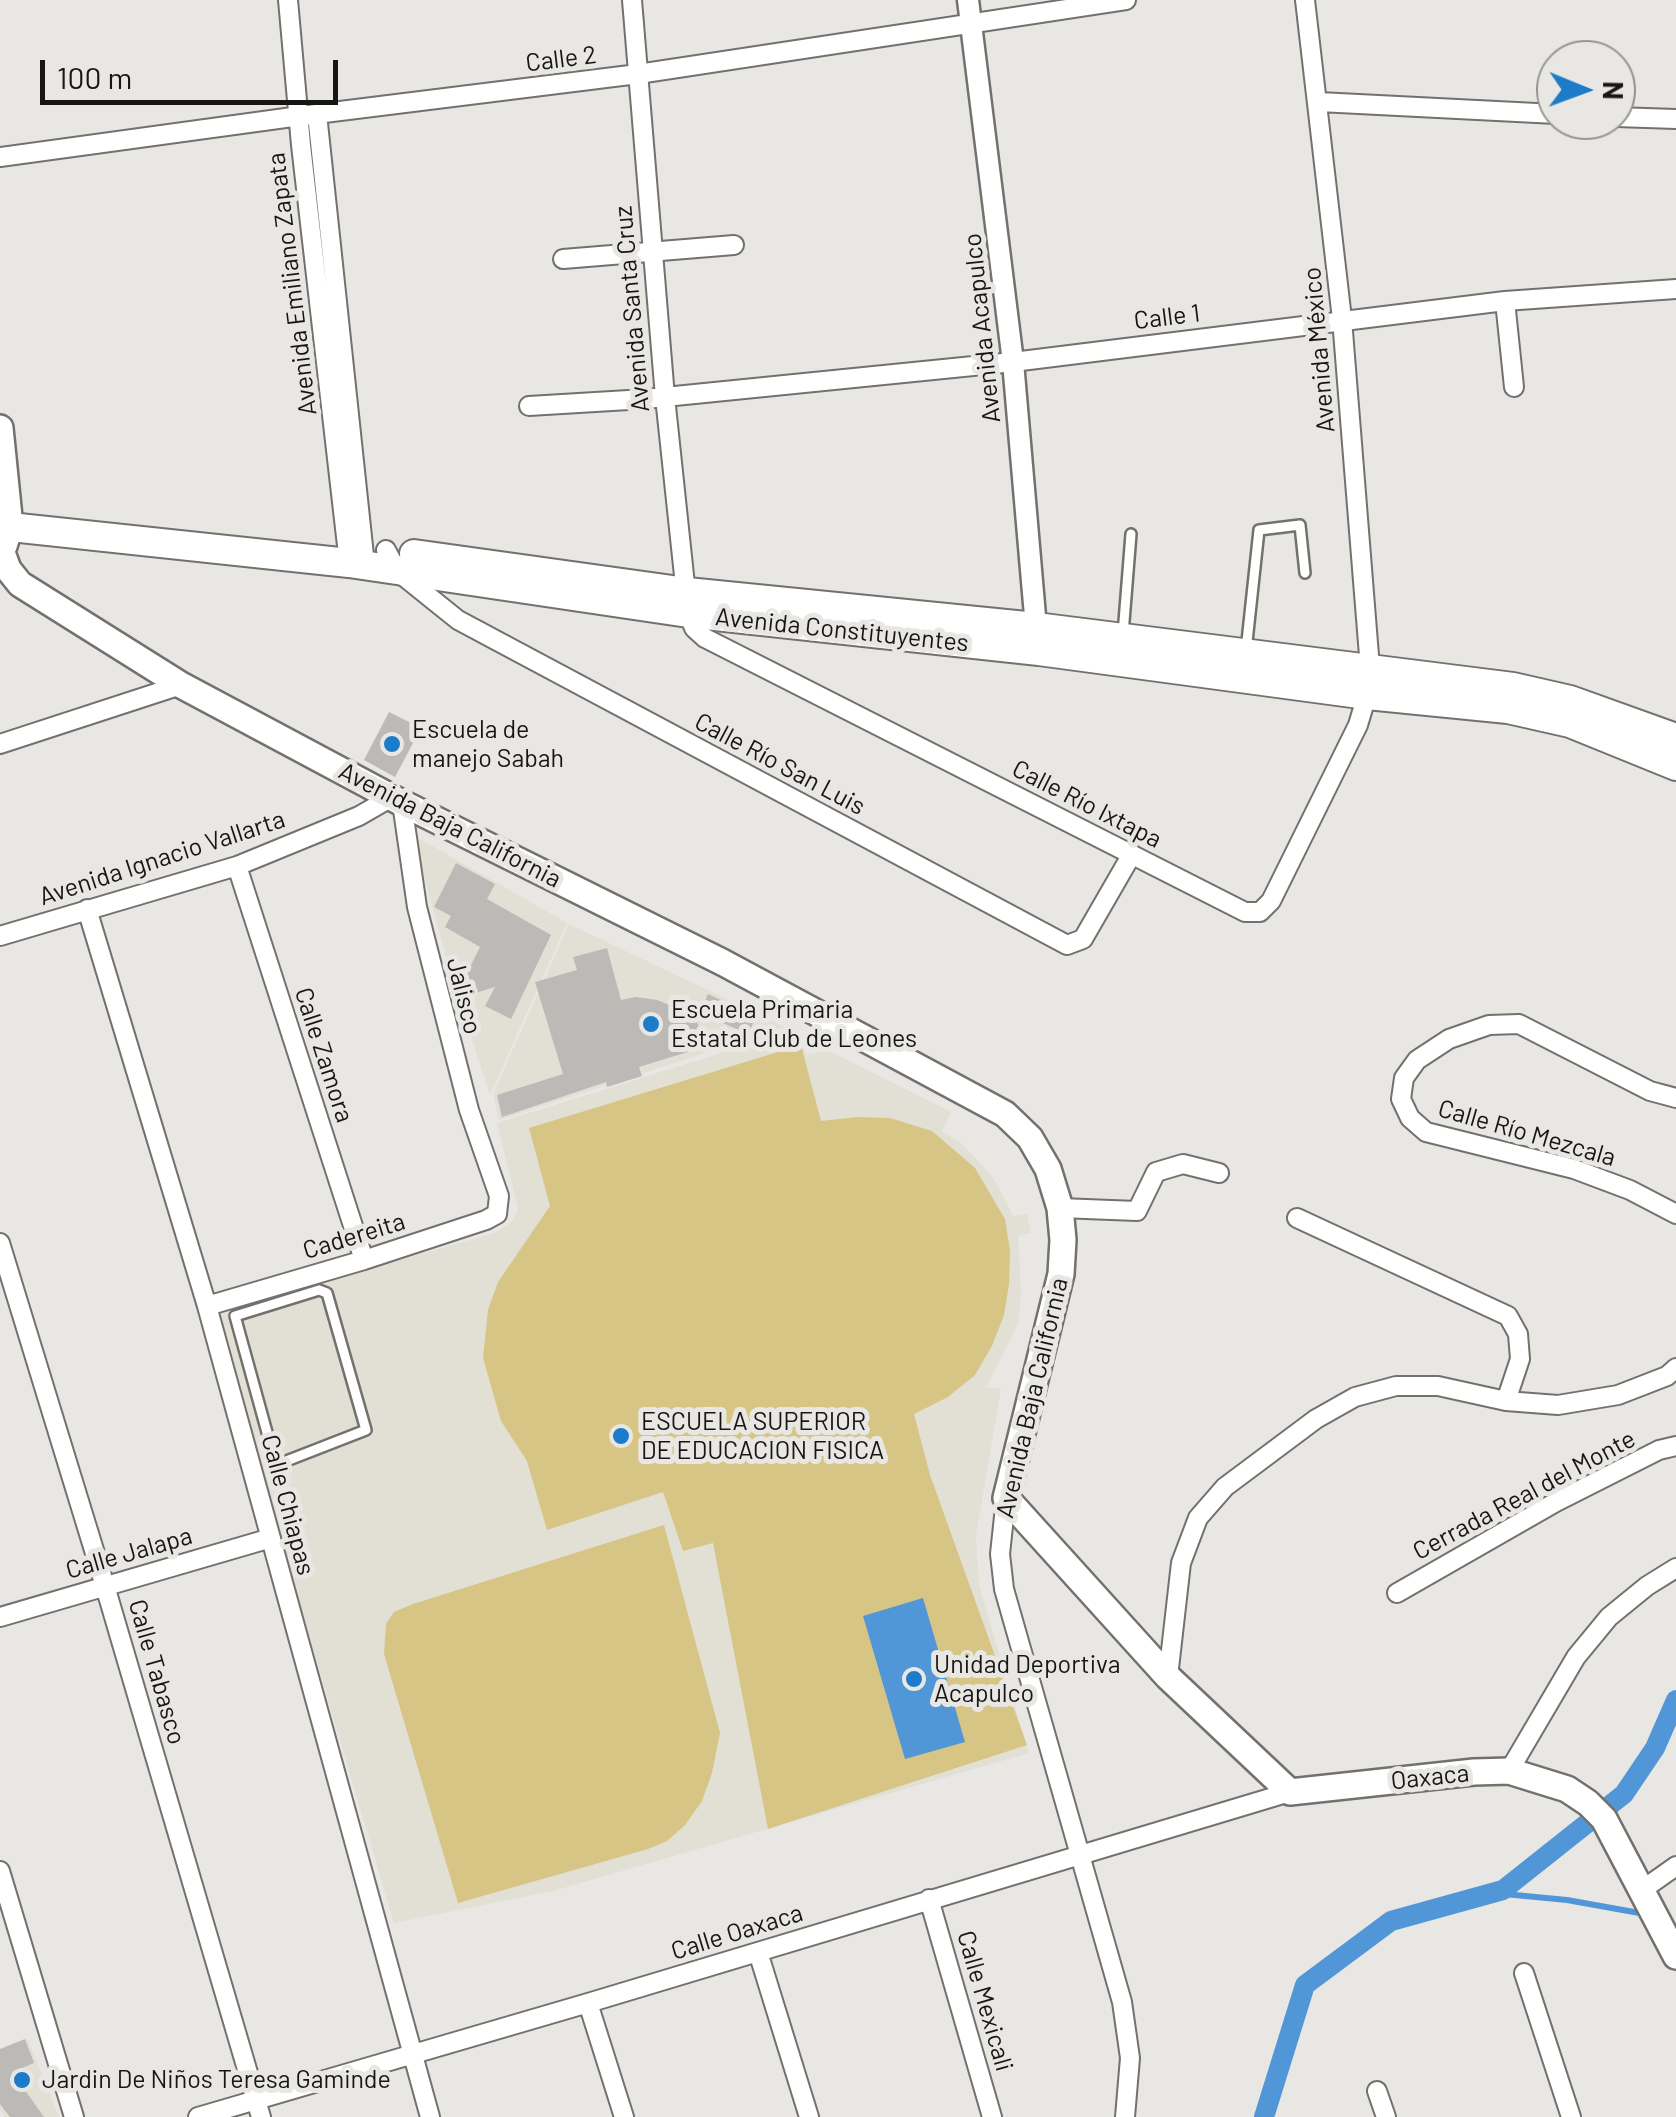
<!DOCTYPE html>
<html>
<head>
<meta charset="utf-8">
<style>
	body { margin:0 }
	#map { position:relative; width:1676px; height:2117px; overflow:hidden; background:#e8e7e4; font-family:Barlow,sans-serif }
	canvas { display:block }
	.north { position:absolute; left:1536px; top:40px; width:100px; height:100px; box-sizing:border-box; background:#e8e7e4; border:2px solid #949391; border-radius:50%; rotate:91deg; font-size:28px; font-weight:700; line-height:40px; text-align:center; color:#171615 }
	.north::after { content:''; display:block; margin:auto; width:35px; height:45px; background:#1d7cc9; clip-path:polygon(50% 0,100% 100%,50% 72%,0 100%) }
	.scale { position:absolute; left:40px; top:60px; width:298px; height:45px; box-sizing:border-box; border:5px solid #171615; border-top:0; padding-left:12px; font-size:30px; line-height:35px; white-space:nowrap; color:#171615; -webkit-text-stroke:8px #e8e7e4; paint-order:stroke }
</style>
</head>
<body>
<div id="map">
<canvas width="1676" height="2117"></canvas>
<div class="north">N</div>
<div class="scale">100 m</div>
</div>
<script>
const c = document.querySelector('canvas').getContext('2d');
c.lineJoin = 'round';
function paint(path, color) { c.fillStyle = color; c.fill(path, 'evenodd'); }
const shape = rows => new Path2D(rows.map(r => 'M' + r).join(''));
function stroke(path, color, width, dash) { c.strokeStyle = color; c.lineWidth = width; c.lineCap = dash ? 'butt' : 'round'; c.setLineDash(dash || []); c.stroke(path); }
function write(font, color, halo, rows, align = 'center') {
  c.font = font + ' Barlow,sans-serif'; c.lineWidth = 10; c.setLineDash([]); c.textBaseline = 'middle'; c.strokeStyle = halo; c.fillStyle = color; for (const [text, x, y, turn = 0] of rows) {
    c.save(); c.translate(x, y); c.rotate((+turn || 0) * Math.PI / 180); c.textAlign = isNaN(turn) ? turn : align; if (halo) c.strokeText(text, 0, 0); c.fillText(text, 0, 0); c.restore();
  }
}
paint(shape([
	[420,839,567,923,490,1095,449,968,415,842],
	[569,924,785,1027,499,1120,493,1094],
	[798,1029,806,1055,829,1051,951,1112,942,1131,961,1143,981,1164,997,1184,1013,1216,1027,1214,1031,1233,1018,1236,1021,1295,1018,1324,986,1387,1001,1389,976,1535,979,1586,1029,1753,553,1891,394,1923,214,1314,494,1233,512,1222,518,1209,497,1123],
	[28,2040,59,2117,5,2117,0,2110,0,2050]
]), '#e2dfd4');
paint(shape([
	[801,1045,821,1121,857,1117,890,1118,932,1131,975,1168,1005,1219,1010,1251,1009,1284,1004,1315,992,1346,975,1375,948,1397,914,1414,930,1475,1027,1745,768,1829,713,1543,683,1551,663,1492,547,1530,527,1461,501,1421,483,1358,488,1310,498,1282,550,1206,529,1128],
	[664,1525,720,1733,712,1773,702,1801,685,1825,667,1841,648,1849,458,1903,384,1654,386,1624,394,1612,413,1604]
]), '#d7c586');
paint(shape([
	[923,1598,965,1742,905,1759,863,1616]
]), '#5196d6');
stroke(shape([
	[1494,1893,1567,1900,1645,1914]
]), '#5196d6', 6);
stroke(shape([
	[1264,2117,1305,1985,1391,1921,1503,1890,1624,1794,1655,1748,1676,1700]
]), '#5196d6', 20);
paint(shape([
	[389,712,421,728,395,777,364,760],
	[456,863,495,884,487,899,551,935,511,1019,485,1006,495,987,459,998,452,978,467,973,480,947,445,927,451,916,434,907],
	[607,948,621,1000,636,997,657,1000,694,1015,707,1046,639,1067,642,1076,607,1087,606,1082,502,1117,497,1095,563,1074,535,982,577,970,573,957],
	[708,994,756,1017,748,1034,700,1013],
	[25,2039,34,2063,12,2072,44,2117,10,2117,0,2104,0,2049]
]), '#bbbab7');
const service = shape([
	[1123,634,1131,534],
	[1246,651,1259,530,1300,525,1305,573],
	[319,1290,327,1293,366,1430,276,1465,235,1316,319,1290]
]);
const minor = shape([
	[288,0,301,145,349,563],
	[632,0,665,397,688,613,694,628,705,638,1245,912,1260,912,1271,901,1358,725,1367,695,1370,668,1342,319,1305,0],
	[1319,102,1556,114],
	[317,114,365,565],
	[1616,117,1676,119],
	[0,157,300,116,638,74,1126,0],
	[563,259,734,245],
	[1505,301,1514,387],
	[529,406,645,399,1013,362,1505,301,1676,289],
	[386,550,397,571,458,620,1067,945,1083,939,1132,854],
	[0,744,181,685],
	[237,866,364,1260],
	[87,909,207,1306,430,2117],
	[0,936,237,866,359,816,392,797],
	[1676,1098,1650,1091,1519,1024,1489,1025,1449,1039,1417,1060,1404,1078,1401,1099,1410,1118,1426,1132,1574,1169,1630,1190,1676,1214],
	[1060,1208,1137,1211,1156,1172,1183,1164,1219,1173],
	[1297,1218,1508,1316,1518,1334,1520,1359,1506,1401],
	[0,1243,105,1586,261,2117],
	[207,1306,364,1260,486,1220,497,1214,499,1196,469,1110,417,907,402,803],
	[1006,1498,1000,1554,1004,1589,1122,2002,1130,2058,1125,2117],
	[1397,1593,1556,1502,1659,1450,1676,1446],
	[0,1617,271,1538],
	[1168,1677,1181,1563,1198,1518,1225,1487,1316,1419,1355,1397,1396,1386,1438,1386,1506,1401,1558,1405,1618,1395,1667,1376,1676,1368],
	[1509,1771,1576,1657,1609,1617,1647,1586,1676,1568],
	[0,1871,74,2117],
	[1642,1890,1676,1866],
	[929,1899,992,2117],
	[758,1952,809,2117],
	[1524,1973,1571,2117],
	[588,2003,624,2117],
	[1377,2091,1386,2117],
	[198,2117,588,2003,1290,1792]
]);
const tertiary = shape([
	[968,0,1013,362,1037,639]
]);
const secondary = shape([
	[0,428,10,527,4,546],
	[0,547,8,569,20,584,181,685,402,803,722,962,1005,1114,1030,1138,1048,1169,1060,1208,1063,1240,1061,1274,1006,1498,1168,1677,1290,1792,1474,1772,1509,1771,1567,1789,1588,1803,1604,1819,1676,1956]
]);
const primary = shape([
	[0,526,349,563,688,613,1039,651,1367,695,1508,709,1570,723,1676,766],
	[414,554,687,592,1036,627,1513,687,1570,700,1676,738]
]);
stroke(service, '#72716e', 14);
stroke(minor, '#72716e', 22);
stroke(tertiary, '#72716e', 25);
stroke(secondary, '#72716e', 30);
stroke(primary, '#72716e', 32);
stroke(service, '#fff', 9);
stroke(minor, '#fff', 18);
stroke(tertiary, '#fff', 20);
stroke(secondary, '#fff', 25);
stroke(primary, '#fff', 28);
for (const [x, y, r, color] of [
	[392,744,10,"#1d7cc9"],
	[651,1024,10,"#1d7cc9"],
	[621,1436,10,"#1d7cc9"],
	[914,1679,10,"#1d7cc9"],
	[22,2080,10,"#1d7cc9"]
]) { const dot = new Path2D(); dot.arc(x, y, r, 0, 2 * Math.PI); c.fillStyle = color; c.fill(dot); stroke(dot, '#e8e7e4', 4); }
write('25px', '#171615', '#e8e7e4', [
	["Calle 2",561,59,-7],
	["Avenida Emiliano Zapata",292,284,-97],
	["Avenida Santa Cruz",632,309,-95],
	["Calle 1",1167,317,-7],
	["Avenida Acapulco",982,328,-96],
	["Avenida México",1319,350,-95],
	["Avenida Constituyentes",842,630,6],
	["Calle Río San Luis",780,764,28],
	["Calle Río Ixtapa",1087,804,27],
	["Avenida Baja California",450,825,27],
	["Avenida Ignacio Vallarta",162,858,-18],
	["Jalisco",464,996,76],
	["Calle Zamora",324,1055,72],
	["Calle Río Mezcala",1527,1133,16],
	["Cadereita",354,1236,-17],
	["Avenida Baja California",1032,1398,-77],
	["Cerrada Real del Monte",1524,1495,-28],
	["Calle Chiapas",288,1505,75],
	["Calle Jalapa",129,1553,-16],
	["Calle Tabasco",157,1672,74],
	["Oaxaca",1430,1777,-6],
	["Calle Oaxaca",737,1932,-17],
	["Calle Mexicali",985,2001,74]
]);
write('25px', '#171615', '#e8e7e4', [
	["Escuela de",412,730],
	["manejo Sabah",412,759],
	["Escuela Primaria",671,1010],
	["Estatal Club de Leones",671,1039],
	["ESCUELA SUPERIOR",641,1422],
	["DE EDUCACION FISICA",641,1451],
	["Unidad Deportiva",934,1665],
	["Acapulco",934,1694],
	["Jardin De Niños Teresa Gaminde",42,2080]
], 'left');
</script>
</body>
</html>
